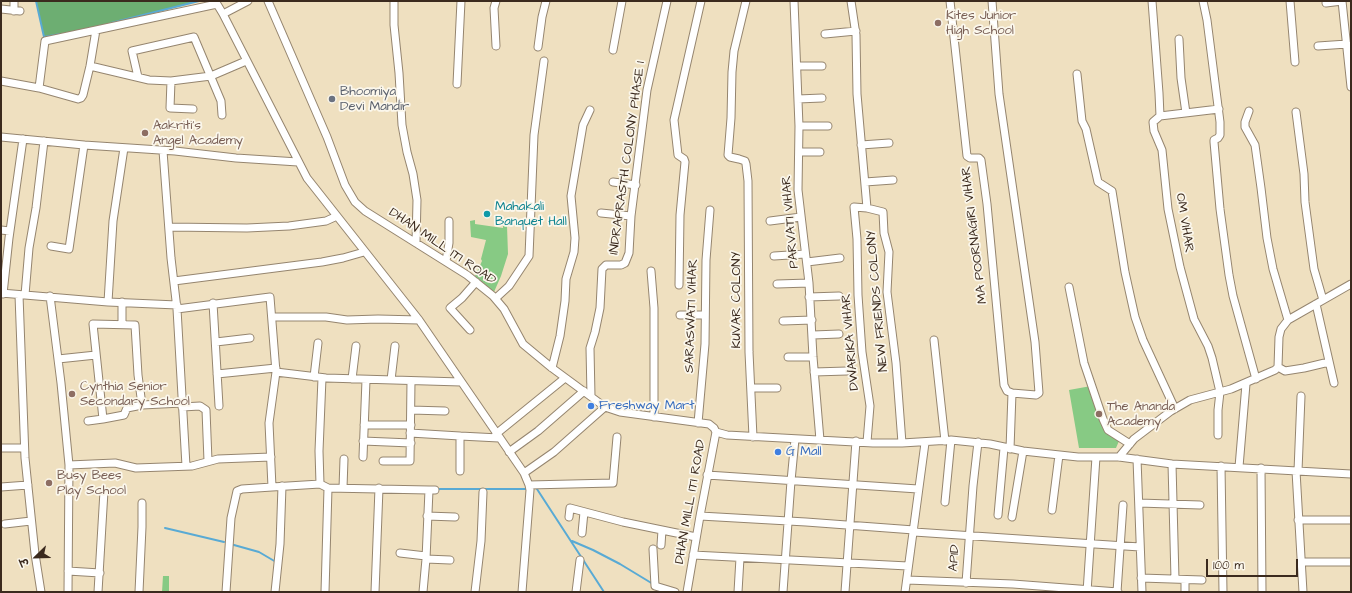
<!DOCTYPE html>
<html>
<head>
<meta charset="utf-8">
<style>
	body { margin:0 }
	#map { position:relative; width:1352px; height:593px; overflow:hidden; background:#efe0c0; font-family:"Architects Daughter","Playpen Sans Deva",sans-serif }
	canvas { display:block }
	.frame { position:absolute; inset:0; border:2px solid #3b2a1e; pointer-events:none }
	.north { position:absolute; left:16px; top:537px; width:40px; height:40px; -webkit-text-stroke:3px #fbf7ec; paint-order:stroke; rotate:247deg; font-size:11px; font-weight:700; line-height:16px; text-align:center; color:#3b2a1e }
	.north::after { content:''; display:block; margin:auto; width:14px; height:18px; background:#3b2a1e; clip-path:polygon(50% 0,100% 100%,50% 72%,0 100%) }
	.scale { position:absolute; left:1206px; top:559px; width:92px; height:18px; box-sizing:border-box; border:2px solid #3b2a1e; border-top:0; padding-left:5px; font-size:12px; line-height:14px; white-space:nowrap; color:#3b2a1e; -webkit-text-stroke:3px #fbf7ec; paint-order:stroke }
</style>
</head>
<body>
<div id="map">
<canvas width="1352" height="593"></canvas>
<div class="frame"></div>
<div class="north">उ</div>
<div class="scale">100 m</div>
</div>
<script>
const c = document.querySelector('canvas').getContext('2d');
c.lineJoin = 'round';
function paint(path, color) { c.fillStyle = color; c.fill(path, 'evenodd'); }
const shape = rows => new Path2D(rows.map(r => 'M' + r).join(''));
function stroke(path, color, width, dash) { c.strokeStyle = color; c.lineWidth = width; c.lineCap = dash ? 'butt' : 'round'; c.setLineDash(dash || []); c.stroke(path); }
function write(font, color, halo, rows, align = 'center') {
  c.font = font + ' "Architects Daughter",sans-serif'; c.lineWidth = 3.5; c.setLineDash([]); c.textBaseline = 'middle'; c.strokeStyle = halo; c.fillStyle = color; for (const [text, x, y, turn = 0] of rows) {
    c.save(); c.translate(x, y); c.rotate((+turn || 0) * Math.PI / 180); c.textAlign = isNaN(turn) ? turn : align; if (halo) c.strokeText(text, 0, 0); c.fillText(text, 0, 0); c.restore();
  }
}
paint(shape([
	[475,220,475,224,503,228,503,226,507,226,508,254,501,276,494,292,475,276,482,261,481,259,486,240,471,237,470,221],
	[1091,386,1102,425,1119,441,1116,448,1079,448,1069,390],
	[163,576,169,576,169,592,162,592]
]), '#87ca84');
paint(shape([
	[36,1,199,1,95,27,44,37]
]), '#6dae72');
stroke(shape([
	[36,1,44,37,60,34],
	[111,23,199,1],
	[535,486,604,592],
	[436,489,527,489],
	[165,528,224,542],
	[572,541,593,550,620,564,653,584],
	[234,545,259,552,276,562]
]), '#59aad4', 2);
const minor = shape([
	[14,1,14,11],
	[248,1,223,14,307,178,419,320,524,473,529,485,530,490,522,592],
	[268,1,327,137,345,185,355,202,365,211,467,275,493,296,504,309,523,344,552,368,605,407,620,412,709,424,714,428,716,432,700,516,687,592],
	[394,1,394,25,399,73,402,125,407,152,413,174,417,200,416,243],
	[746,1,734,51,732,72,731,118,728,155,730,157,739,159,745,161,746,164,748,181,749,352,753,437],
	[794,1,799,126,798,190,809,283,813,357,820,440],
	[851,1,856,35,857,94,867,208,883,212,884,233,889,252,887,292,896,363,902,443],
	[950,1,967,156,970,158,979,158,981,160,987,204,1004,385,1007,391,1012,393,1010,449],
	[992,1,999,94,1035,342,1039,393,1036,395,1012,393],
	[1152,1,1159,93,1160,116],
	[1203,1,1207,20,1220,122,1220,135,1218,138,1214,140,1214,142,1220,209,1229,275,1233,296,1256,379],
	[1290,1,1295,62],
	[1342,1,1351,87],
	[1326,3,1342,1],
	[1,9,20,11],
	[825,34,856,31],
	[1179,39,1181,78,1186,113],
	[496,46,494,8,496,1],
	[1318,46,1347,44],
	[538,47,542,17,546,1],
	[613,50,622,1],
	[90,66,149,80,171,81,211,76,246,61],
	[797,66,822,66],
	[1077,74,1082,121,1086,129,1098,182,1112,191,1125,272,1135,317,1143,340,1175,409],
	[138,77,132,51,194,37,221,101,222,115],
	[1,81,39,88,78,99,81,98,83,95,90,66,96,30],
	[171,81,170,108,193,109],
	[457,84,461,1],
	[39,88,45,41,217,4,223,14],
	[798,99,822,98],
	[1249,111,1245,122,1245,127,1255,145,1261,188,1267,238,1273,269,1288,320],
	[1296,112,1304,174,1305,202,1314,269,1323,300],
	[799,126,828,126],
	[1,137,84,145,175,151,236,158,298,162],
	[861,145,889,143],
	[163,151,171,258,177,309,186,466],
	[799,152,820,152],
	[613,182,636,185],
	[865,182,893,180],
	[601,213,631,216],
	[770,221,801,217],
	[169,227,247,228,289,226,326,221,337,216],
	[1,230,10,231],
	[51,246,69,249,84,145],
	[774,256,805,254],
	[446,261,449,243,449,221],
	[807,262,840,258],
	[651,271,654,308,654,417],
	[174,281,322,262,343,258,364,252],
	[777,284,809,283],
	[679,285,680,215,685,162,684,159,678,155,674,120,701,1],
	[1069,287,1084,363,1103,419,1108,430,1130,444],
	[1,293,108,302,177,305],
	[3,294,9,238,23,139],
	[19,295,25,458,35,554,41,592],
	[25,295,29,248,36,208,44,141],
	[50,296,61,383,69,465,68,592],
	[809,297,839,296],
	[496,298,509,286,529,256,534,135,544,61],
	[108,302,113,221,124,148],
	[122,302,122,324],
	[213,303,219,406],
	[1316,304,1334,383],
	[177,309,270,297,276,372,269,423,272,487],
	[680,315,705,315],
	[272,317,326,317,347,320,378,319,419,320],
	[783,321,812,320],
	[470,330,450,308,462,298,476,282],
	[813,335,839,334],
	[934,340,945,441],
	[216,342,250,338],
	[788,357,813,357],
	[58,359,96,355],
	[1278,367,1285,371,1304,368,1329,362],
	[552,368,560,336,565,301,566,279,574,252,575,238,571,196,583,125,590,110],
	[276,372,326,378,461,382],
	[814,372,847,371],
	[217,374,276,368],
	[314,377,318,343],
	[352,379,356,346],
	[391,380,395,346],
	[751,388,777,388],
	[591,396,590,348,595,332,600,308,602,269,606,265,621,265,625,263,629,253,631,216,647,90,667,1],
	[182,407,200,406,206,410,208,461],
	[411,410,445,411],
	[103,419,124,415,127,408,142,405],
	[88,421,103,419,93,324,135,325,138,375,142,405,182,403],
	[698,423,705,344,706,260,710,210],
	[364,425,411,425],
	[716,432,727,435,873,443,902,443,951,440,990,444,1023,451,1078,457,1119,457,1172,464,1351,474],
	[410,433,460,436],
	[496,434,565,378],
	[1218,435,1218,410,1220,392,1212,358,1208,346,1194,319,1180,267,1168,209,1162,150,1154,131,1153,122,1160,116,1219,109],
	[363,441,411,443],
	[867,442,870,406,862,352,858,295,857,239,854,207,867,208],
	[1,448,24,448],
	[509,452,538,431,584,391],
	[363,457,366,380],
	[1119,457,1134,439,1171,411,1190,400,1231,389,1275,370,1278,367,1279,337,1281,329,1288,320,1351,284],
	[1137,459,1142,592],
	[383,461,410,461,411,381],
	[1172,464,1175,579],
	[69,465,115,463,136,468,192,466,218,459,271,457],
	[1221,466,1223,592],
	[1239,467,1246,384],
	[1261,468,1262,592],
	[460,471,460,436,499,438],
	[1296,471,1303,592],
	[1298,471,1301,396],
	[524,473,554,452,605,407],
	[707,475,918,489],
	[320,484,319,451,322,378],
	[529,485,613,483,617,437],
	[1,487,28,485],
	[343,488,344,459],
	[945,502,951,440],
	[1139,503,1200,505],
	[1052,510,1059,455],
	[998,515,1004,448],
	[427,516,455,517],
	[700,516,806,522,914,530],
	[569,517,570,508,623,522,696,537],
	[1012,517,1023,451],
	[1298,520,1351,520],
	[5,524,31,521],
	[914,532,1140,547],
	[582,533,584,512],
	[661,545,662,530],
	[653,549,655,586,675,592],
	[400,553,426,556],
	[693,555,908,566],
	[426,559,450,560],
	[1301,562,1351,562],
	[68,571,100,573],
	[1141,578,1202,580],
	[907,580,1013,584,1118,592],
	[966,583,973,486,978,442],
	[98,592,104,491],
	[139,592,142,527,142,503],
	[226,592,231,518,237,491,242,489,272,487,320,484,328,488,429,490],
	[275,592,280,544,282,486],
	[325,592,328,488],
	[375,592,379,488],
	[423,592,426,559,429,490,435,490],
	[475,592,481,541,483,492],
	[576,592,580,560],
	[738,592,740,558],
	[783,592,791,481,795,439],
	[845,592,856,441],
	[905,592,925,443],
	[1087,592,1096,457],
	[1117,592,1123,505],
	[1185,592,1185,580]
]);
stroke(minor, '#95856f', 9);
stroke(minor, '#fff', 7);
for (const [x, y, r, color] of [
	[938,23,4,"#8d6e63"],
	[332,99,4,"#6b7280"],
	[145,133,4,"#8d6e63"],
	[487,214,4,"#0f9aa8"],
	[72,394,4,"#8d6e63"],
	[591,406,4,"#3f7fe0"],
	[1099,414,4,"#8d6e63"],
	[778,452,4,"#3f7fe0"],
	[49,483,4,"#8d6e63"]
]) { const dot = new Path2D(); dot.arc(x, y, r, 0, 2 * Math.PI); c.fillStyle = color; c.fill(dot); stroke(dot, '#fbf7ec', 1.5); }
write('13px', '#785e54', '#fbf7ec', [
	["Kites Junior",946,16],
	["High School",946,31],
	["Aakriti's",153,126],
	["Angel Academy",153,141],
	["Cynthia Senior",80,387],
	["Secondary School",80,402],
	["The Ananda",1107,407],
	["Academy",1107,422],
	["Busy Bees",57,476],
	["Play School",57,491]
], 'left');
write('13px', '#5b616d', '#fbf7ec', [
	["Bhoomiya",340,92],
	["Devi Mandir",340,107]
], 'left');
write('13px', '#3b2a1e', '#fbf7ec', [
	["INDRAPRASTH COLONY PHASE 1",628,158,-82],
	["PARVATI VIHAR",791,222,-95],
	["OM VIHAR",1184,223,81],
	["MA POORNAGIRI VIHAR",975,235,-97],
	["DHAN MILL ITI ROAD",442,247,34],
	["KUVAR COLONY",737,300,-90],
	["NEW FRIENDS COLONY",878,301,-95],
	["SARASWATI VIHAR",692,316,-88],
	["DWARIKA VIHAR",851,342,-95],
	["DHAN MILL ITI ROAD",691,502,-80],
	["APID",955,558,-86]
]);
write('13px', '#0d838f', '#fbf7ec', [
	["Mahakali",495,207],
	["Banquet Hall",495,222]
], 'left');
write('13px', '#366cbe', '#fbf7ec', [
	["Freshway Mart",599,406],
	["G Mall",786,452]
], 'left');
</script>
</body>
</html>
